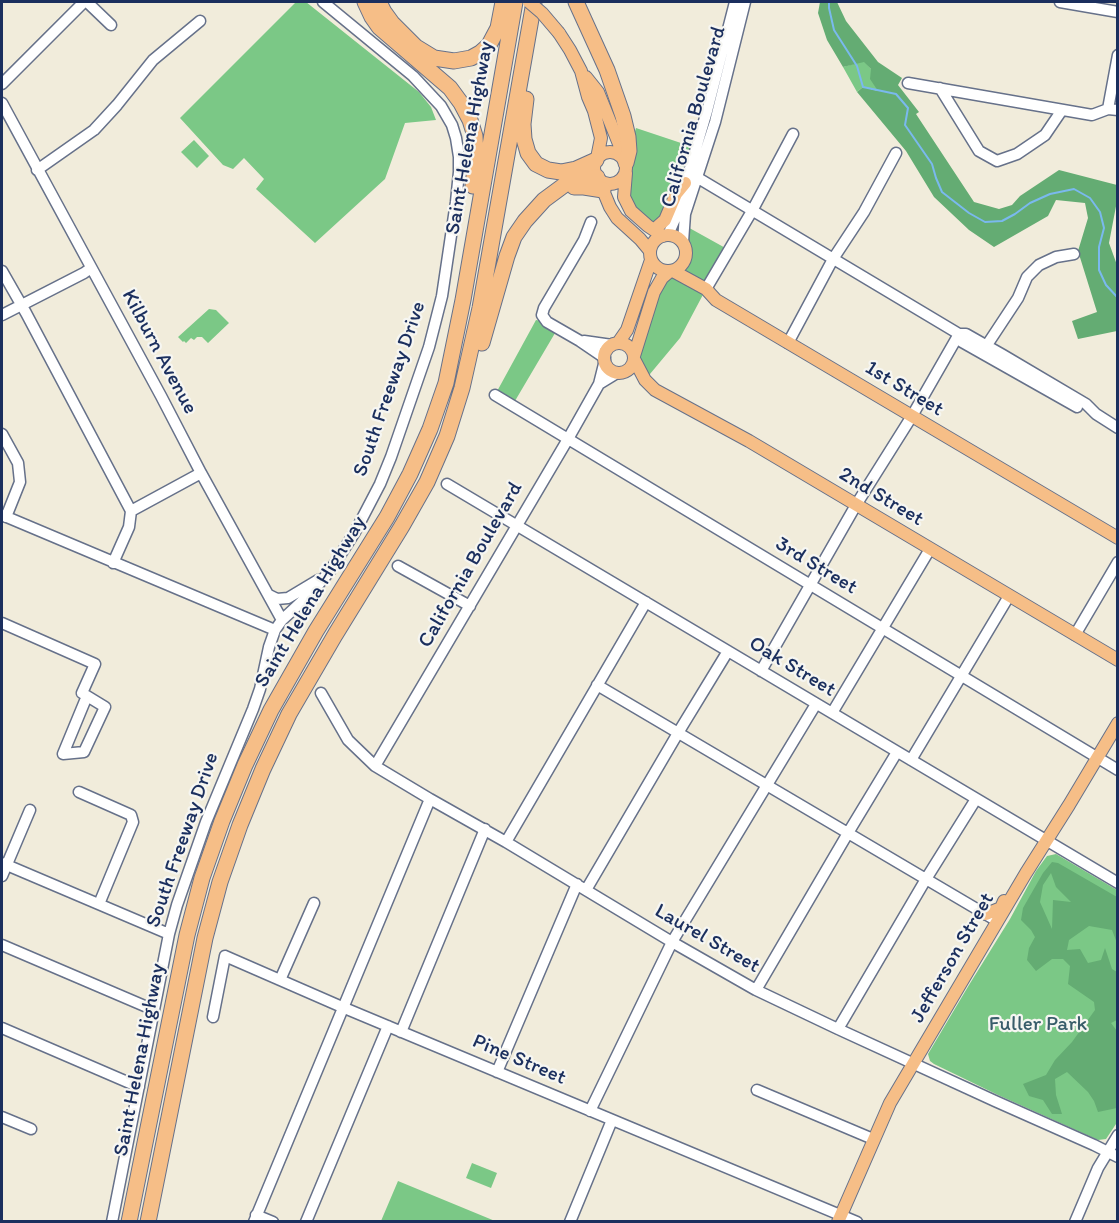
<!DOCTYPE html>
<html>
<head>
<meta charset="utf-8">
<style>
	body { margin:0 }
	#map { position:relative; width:1119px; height:1223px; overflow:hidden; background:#f1ecdb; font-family:Itim,sans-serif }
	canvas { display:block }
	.frame { position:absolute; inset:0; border:3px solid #1b2f5e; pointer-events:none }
</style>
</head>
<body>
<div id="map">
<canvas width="1119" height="1223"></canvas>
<div class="frame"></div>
</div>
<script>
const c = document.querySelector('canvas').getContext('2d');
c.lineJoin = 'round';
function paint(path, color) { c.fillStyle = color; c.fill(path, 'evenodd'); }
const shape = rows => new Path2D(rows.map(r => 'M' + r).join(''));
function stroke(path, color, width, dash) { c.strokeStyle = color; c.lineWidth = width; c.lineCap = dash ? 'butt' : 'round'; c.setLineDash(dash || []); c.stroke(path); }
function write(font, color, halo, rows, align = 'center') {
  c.font = font + ' Itim,sans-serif'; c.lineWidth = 4.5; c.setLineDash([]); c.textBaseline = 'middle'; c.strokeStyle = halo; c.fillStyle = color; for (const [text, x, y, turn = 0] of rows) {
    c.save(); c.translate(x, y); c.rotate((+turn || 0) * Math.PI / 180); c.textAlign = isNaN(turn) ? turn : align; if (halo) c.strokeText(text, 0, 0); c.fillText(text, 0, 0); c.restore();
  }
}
paint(shape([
	[296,2,306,2,419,92,431,107,436,120,405,123,385,179,315,243,256,189,264,179,244,158,233,169,223,165,180,118],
	[864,61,871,69,879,91,863,87,857,92,843,67],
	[636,128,696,148,685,183,655,229,631,211,629,151],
	[194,140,209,156,197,168,181,152],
	[684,225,729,250,706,289,680,338,645,380,634,358,654,292,683,264,685,259,686,253,683,242],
	[209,309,216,310,229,323,208,343,202,337,197,337,194,340,191,338,186,343,184,341,183,342,178,337],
	[536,320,547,322,558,328,512,406,495,395],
	[1056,854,1117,890,1118,1121,1106,1139,1098,1140,998,1095,934,1064,930,1061,928,1054,969,985,1010,919,1036,871,1047,856],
	[472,1163,497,1173,491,1188,466,1178],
	[398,1181,495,1221,381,1221]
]), '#7bc886');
paint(shape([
	[820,2,837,2,846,21,878,62,902,78,898,85,919,112,916,114,974,202,999,209,1012,205,1020,196,1059,170,1117,185,1117,201,1109,243,1117,265,1117,331,1078,339,1072,321,1097,312,1078,251,1088,218,1085,203,1056,200,1048,216,994,247,969,230,934,197,906,151,857,92,863,87,878,91,870,79,871,69,864,62,843,67,827,40,818,13],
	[1052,862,1058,863,1117,897,1117,943,1112,930,1089,926,1069,940,1067,950,1080,949,1088,963,1101,960,1105,948,1112,969,1117,972,1117,1020,1111,1023,1117,1031,1117,1108,1098,1112,1094,1101,1088,1092,1067,1072,1055,1079,1056,1095,1062,1114,1052,1114,1043,1100,1029,1096,1023,1084,1046,1075,1055,1060,1072,1042,1095,1010,1094,1002,1068,984,1070,966,1063,959,1052,959,1036,971,1027,960,1029,948,1035,937,1031,930,1021,920,1023,908,1043,873],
	[1051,873,1056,887,1071,902,1053,900,1052,929,1040,902,1043,885]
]), '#64ac73');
stroke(shape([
	[829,2,829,8,834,30,857,66,863,87,896,94,908,108,905,125,932,164,936,178,942,192,969,213,985,222,1002,221,1015,214,1030,203,1050,194,1074,189,1090,198,1100,212,1104,228,1099,247,1099,270,1106,285,1118,298]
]), '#7ab9ee', 2);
const minor = shape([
	[87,2,111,25],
	[1060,2,1118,12],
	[908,83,1092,115,1108,109,1118,110],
	[2,84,84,2],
	[940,88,979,151,997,161,1017,154,1045,135,1062,110],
	[2,103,161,396,201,473,282,620],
	[1108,109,1118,55],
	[37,170,94,130,117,105,153,60,200,21],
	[688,172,959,334,966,334,1003,355,1086,404,1096,414,1118,428],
	[591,222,584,240,544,308,542,315,547,322,580,341,605,358],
	[668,235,675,219,707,111,735,2],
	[683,242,685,214,715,122,745,2],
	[2,271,26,313,131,511],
	[706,289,752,211,793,134],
	[2,315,84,273,91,268],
	[959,334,962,342,1077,407],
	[584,341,612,345],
	[788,343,833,259,864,212,896,153],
	[987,345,1018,298,1027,277,1039,265,1056,257,1074,254],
	[599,384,617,373],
	[495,395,1118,770],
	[2,434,18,463,20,482,6,517],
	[447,484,1118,883],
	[2,515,275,630],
	[113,563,129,527,131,511,201,473],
	[398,566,470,606],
	[269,595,277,599,288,598,318,580],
	[2,623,95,664,82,693,87,696,105,707,84,752,63,754,87,696],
	[1075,635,1118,562],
	[761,671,856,505,912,416,959,334],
	[597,685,992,918],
	[321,693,348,740,375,766,430,799,506,842,672,942,756,990,838,1029,995,1101,1094,1145,1118,1157],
	[832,713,930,549],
	[911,760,1009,596],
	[375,766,568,439,599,384,605,360],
	[79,792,131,815,133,822,99,904],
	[506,842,646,602],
	[2,863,169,934],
	[2,876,30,810],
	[586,890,678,733,728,651],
	[2,945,154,1010],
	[280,980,314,903],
	[756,990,848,833,897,752],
	[213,1017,225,956,342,1007,857,1222],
	[2,1028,139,1087],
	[838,1029,926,879,976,799],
	[401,1032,485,829],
	[497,1072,577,884],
	[757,1090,873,1139],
	[590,1111,672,942,816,704],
	[2,1117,31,1129],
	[256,1215,273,1222],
	[112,1222,169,934,177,905,206,822,253,709,260,689,269,647,275,630,282,620,311,593,330,571,355,532,380,484,391,457,429,347,442,296,456,202,459,172,459,157,456,138,452,125,441,106,413,76,323,2],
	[254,1222,430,799],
	[306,1222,388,1026],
	[570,1222,612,1120],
	[1075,1222,1098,1168,1118,1135]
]);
const major = shape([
	[559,33,570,50,581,71,588,97,594,111,601,138,597,158],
	[586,77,598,92,619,144,623,158],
	'594 168a16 16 0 1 1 32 0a16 16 0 1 1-32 0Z',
	[626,173,624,197,631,211,648,226,663,236],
	[600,183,610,207,617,218,640,239,650,251],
	[655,229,665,220,676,194,685,183],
	'650 253a18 18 0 1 1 36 0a18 18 0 1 1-36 0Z',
	[673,271,706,289,716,300,1118,538],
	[618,343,627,330,651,260],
	'604 358a15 15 0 1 1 30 0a15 15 0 1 1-30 0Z',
	[634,356,654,292,662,278,669,272],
	[634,359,645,380,655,390,749,441,1118,660],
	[986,914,1001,908,1004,901],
	[838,1222,890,1103,1026,873,1069,805,1118,723]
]);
const highway = shape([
	[365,2,372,17,379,27,450,88,461,103,470,120,475,136,476,156,473,186],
	[379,2,384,12,392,23,416,47,434,58,454,61,471,58,480,53,489,45,498,28,503,2],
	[576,2,607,70,623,116,628,137,629,151,626,163],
	[526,99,523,124,524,139,528,153,536,164,548,170,561,172,576,169,596,160],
	[574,187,584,187,603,190],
	[482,343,507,256,514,237,525,221,544,200,567,183,597,177],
	[129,1222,187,935,202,878,222,821,245,765,271,710,316,631,387,517,410,474,430,429,446,383,463,300,515,2],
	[148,1222,205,938,220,882,240,825,263,769,289,714,335,635,402,526,427,482,447,436,462,388,480,308,534,2]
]);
stroke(minor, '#66718a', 13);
stroke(major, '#66718a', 14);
stroke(highway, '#66718a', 17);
stroke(minor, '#fff', 10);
stroke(major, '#f6be87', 12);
stroke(highway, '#f6be87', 15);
const majorBridge = shape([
	[529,2,542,13,559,33]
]);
stroke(majorBridge, '#66718a', 14, []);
stroke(majorBridge, '#f6be87', 12);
write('21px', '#1b2f5e', '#f6f6f2', [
	["California Boulevard",694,117,-74],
	["Saint Helena Highway",470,138,-80],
	["Kilburn Avenue",159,352,62],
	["South Freeway Drive",390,389,-71],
	["1st Street",904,389,31],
	["2nd Street",881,497,31],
	["California Boulevard",471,565,-60],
	["3rd Street",816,566,31],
	["Saint Helena Highway",311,602,-59],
	["Oak Street",792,667,31],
	["South Freeway Drive",183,840,-71],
	["Laurel Street",707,939,30],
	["Jefferson Street",953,958,-60],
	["Saint Helena Highway",140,1060,-79],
	["Pine Street",519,1060,23]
]);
write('21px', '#385d6a', '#f6f6f2', [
	["Fuller Park",1038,1025]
]);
</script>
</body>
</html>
